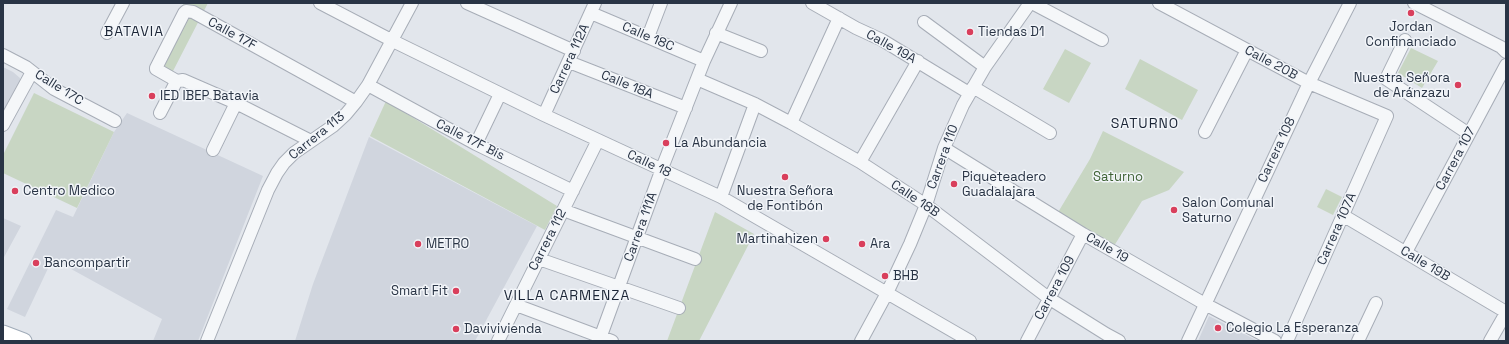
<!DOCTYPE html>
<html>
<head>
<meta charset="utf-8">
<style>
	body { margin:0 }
	#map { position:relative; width:1509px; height:344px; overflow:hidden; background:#e2e6ec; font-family:"Space Grotesk",sans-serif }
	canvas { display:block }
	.frame { position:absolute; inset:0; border:4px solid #293445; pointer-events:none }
</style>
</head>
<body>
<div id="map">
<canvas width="1509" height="344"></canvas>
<div class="frame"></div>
</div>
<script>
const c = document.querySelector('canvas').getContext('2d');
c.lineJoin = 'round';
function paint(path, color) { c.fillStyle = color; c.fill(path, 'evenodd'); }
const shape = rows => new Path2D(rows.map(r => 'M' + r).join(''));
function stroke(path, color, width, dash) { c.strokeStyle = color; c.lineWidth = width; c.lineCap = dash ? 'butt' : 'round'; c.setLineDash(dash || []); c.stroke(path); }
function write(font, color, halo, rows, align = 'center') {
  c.font = font + ' "Space Grotesk",sans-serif'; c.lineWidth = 3; c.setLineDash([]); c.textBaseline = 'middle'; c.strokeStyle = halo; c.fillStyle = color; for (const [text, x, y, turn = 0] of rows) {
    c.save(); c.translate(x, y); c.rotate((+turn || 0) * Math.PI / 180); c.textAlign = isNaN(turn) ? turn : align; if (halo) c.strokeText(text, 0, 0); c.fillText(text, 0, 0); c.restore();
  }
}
paint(shape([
	[3,67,13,72,20,78,20,86,3,118],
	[127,113,263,176,198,341,153,341,162,319,62,264,52,260,25,317,7,309,56,210,73,217,114,132],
	[369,137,537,226,475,341,295,341,313,284],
	[3,218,21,226,3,259],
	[1209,316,1258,341,1198,341]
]), '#d0d5de');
paint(shape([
	[184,3,208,3,172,73,153,64],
	[1411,48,1438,61,1422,88,1398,73],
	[1065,49,1091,63,1069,103,1043,89],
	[1140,59,1198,90,1182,120,1125,89],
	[34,93,114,132,77,208,3,173,3,155],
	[386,101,557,206,545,230,370,136],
	[1103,131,1184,172,1169,190,1142,201,1114,246,1057,214,1090,159],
	[1326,189,1342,197,1333,215,1317,207],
	[715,212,754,234,699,341,667,341]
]), '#c8d6c3');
const minor = shape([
	[320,3,393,41,544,115,721,197,970,341],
	[467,3,574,51],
	[812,3,856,28,882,40,969,93],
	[1032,3,1102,40],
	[1159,3,1309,83,1387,116,1287,341],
	[1414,3,1501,47,1506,52],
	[591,13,704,61],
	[924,22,985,67],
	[107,33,123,3],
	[716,33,761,51],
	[648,37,661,3],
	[1405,40,1386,79,1469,134],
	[3,55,26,67,54,89,115,121],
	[569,62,686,108],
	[697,79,755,104,791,123,860,162,926,205,1050,299,1106,334,1119,341],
	[177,81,156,69,156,68,184,13,186,11,193,12,356,102],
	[368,85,476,144,573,191],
	[973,87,1050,133],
	[160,113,175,84,177,81,183,80,236,103,311,141],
	[544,115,595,3],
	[791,123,839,18],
	[3,125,32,72],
	[1205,132,1247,50],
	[476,144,500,94],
	[944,148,1083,234,1205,304,1275,341],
	[213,150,236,103],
	[860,162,918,61],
	[721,197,755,104],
	[563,210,695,259],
	[1344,216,1506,312],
	[1406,252,1506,65],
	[539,259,679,308],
	[516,305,612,341],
	[207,341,268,190,277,173,284,163,294,153,333,126,346,114,356,102,368,85,412,3],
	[498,341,598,140],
	[599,341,664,163,704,61,731,3],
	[861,341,887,293,910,244,926,205,944,148,963,105,985,67,1030,3],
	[1027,341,1083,234],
	[1188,341,1309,83,1350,3],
	[1358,341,1376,303],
	[1490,341,1506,313]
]);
const major = shape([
	[3,333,24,341]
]);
stroke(minor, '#a7adb7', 14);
stroke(major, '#a0abb8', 17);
stroke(minor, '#f5f7f9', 12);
stroke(major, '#fff', 15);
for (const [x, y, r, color] of [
	[1411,13,4,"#d93f5c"],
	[970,32,4,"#d93f5c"],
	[1458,85,4,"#d93f5c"],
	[152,96,4,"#d93f5c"],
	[666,143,4,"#d93f5c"],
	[785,177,4,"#d93f5c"],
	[954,184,4,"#d93f5c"],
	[15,191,4,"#d93f5c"],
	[1174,210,4,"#d93f5c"],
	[826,239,4,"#d93f5c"],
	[418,244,4,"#d93f5c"],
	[862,244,4,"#d93f5c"],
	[36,263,4,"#d93f5c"],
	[885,276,4,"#d93f5c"],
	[456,291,4,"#d93f5c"],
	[1218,328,4,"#d93f5c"],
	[456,329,4,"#d93f5c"]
]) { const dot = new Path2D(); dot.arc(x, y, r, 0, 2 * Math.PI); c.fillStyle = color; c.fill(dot); stroke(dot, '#f2f5f9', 1.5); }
write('13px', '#293445', '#f2f5f9', [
	["Jordan",1411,27,"center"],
	["Confinanciado",1411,42,"center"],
	["Tiendas D1",978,32],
	["Nuestra Señora",1450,78,"right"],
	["de Aránzazu",1450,93,"right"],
	["IED IBEP Batavia",160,96],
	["La Abundancia",674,143],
	["Piqueteadero",962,177],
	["Guadalajara",962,192],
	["Centro Medico",23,191],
	["Nuestra Señora",785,191,"center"],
	["de Fontibón",785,206,"center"],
	["Salon Comunal",1182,203],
	["Saturno",1182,218],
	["Martinahizen",818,239,"right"],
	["METRO",426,244],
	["Ara",870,244],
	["Bancompartir",44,263],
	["BHB",893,276],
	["Smart Fit",448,291,"right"],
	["Colegio La Esperanza",1226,328],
	["Davivivienda",464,329]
], 'left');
write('13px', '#293445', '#f2f5f9', [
	["Calle 17F",232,34,29],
	["Calle 18C",648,37,23],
	["Calle 19A",891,47,29],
	["Carrera 112A",570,59,-65],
	["Calle 20B",1271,63,28],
	["Calle 18A",627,85,22],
	["Calle 17C",59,88,32],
	["Carrera 113",317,136,-39],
	["Calle 17F Bis",470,140,27],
	["Carrera 108",1277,150,-65],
	["Carrera 110",943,157,-70],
	["Carrera 107",1456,159,-62],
	["Calle 18",649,164,25],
	["Calle 18B",915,199,34],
	["Carrera 111A",641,227,-70],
	["Carrera 107A",1337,229,-66],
	["Carrera 112",548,240,-63],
	["Calle 19",1107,248,30],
	["Calle 19B",1425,264,31],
	["Carrera 109",1055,288,-62]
]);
write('13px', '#3f6235', '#f2f5f9', [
	["Saturno",1118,177]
]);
c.letterSpacing = '1px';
write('14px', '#1b2536', '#f2f5f9', [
	["BATAVIA",134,32],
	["SATURNO",1145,124],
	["VILLA CARMENZA",567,296]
]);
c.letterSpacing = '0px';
</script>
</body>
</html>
